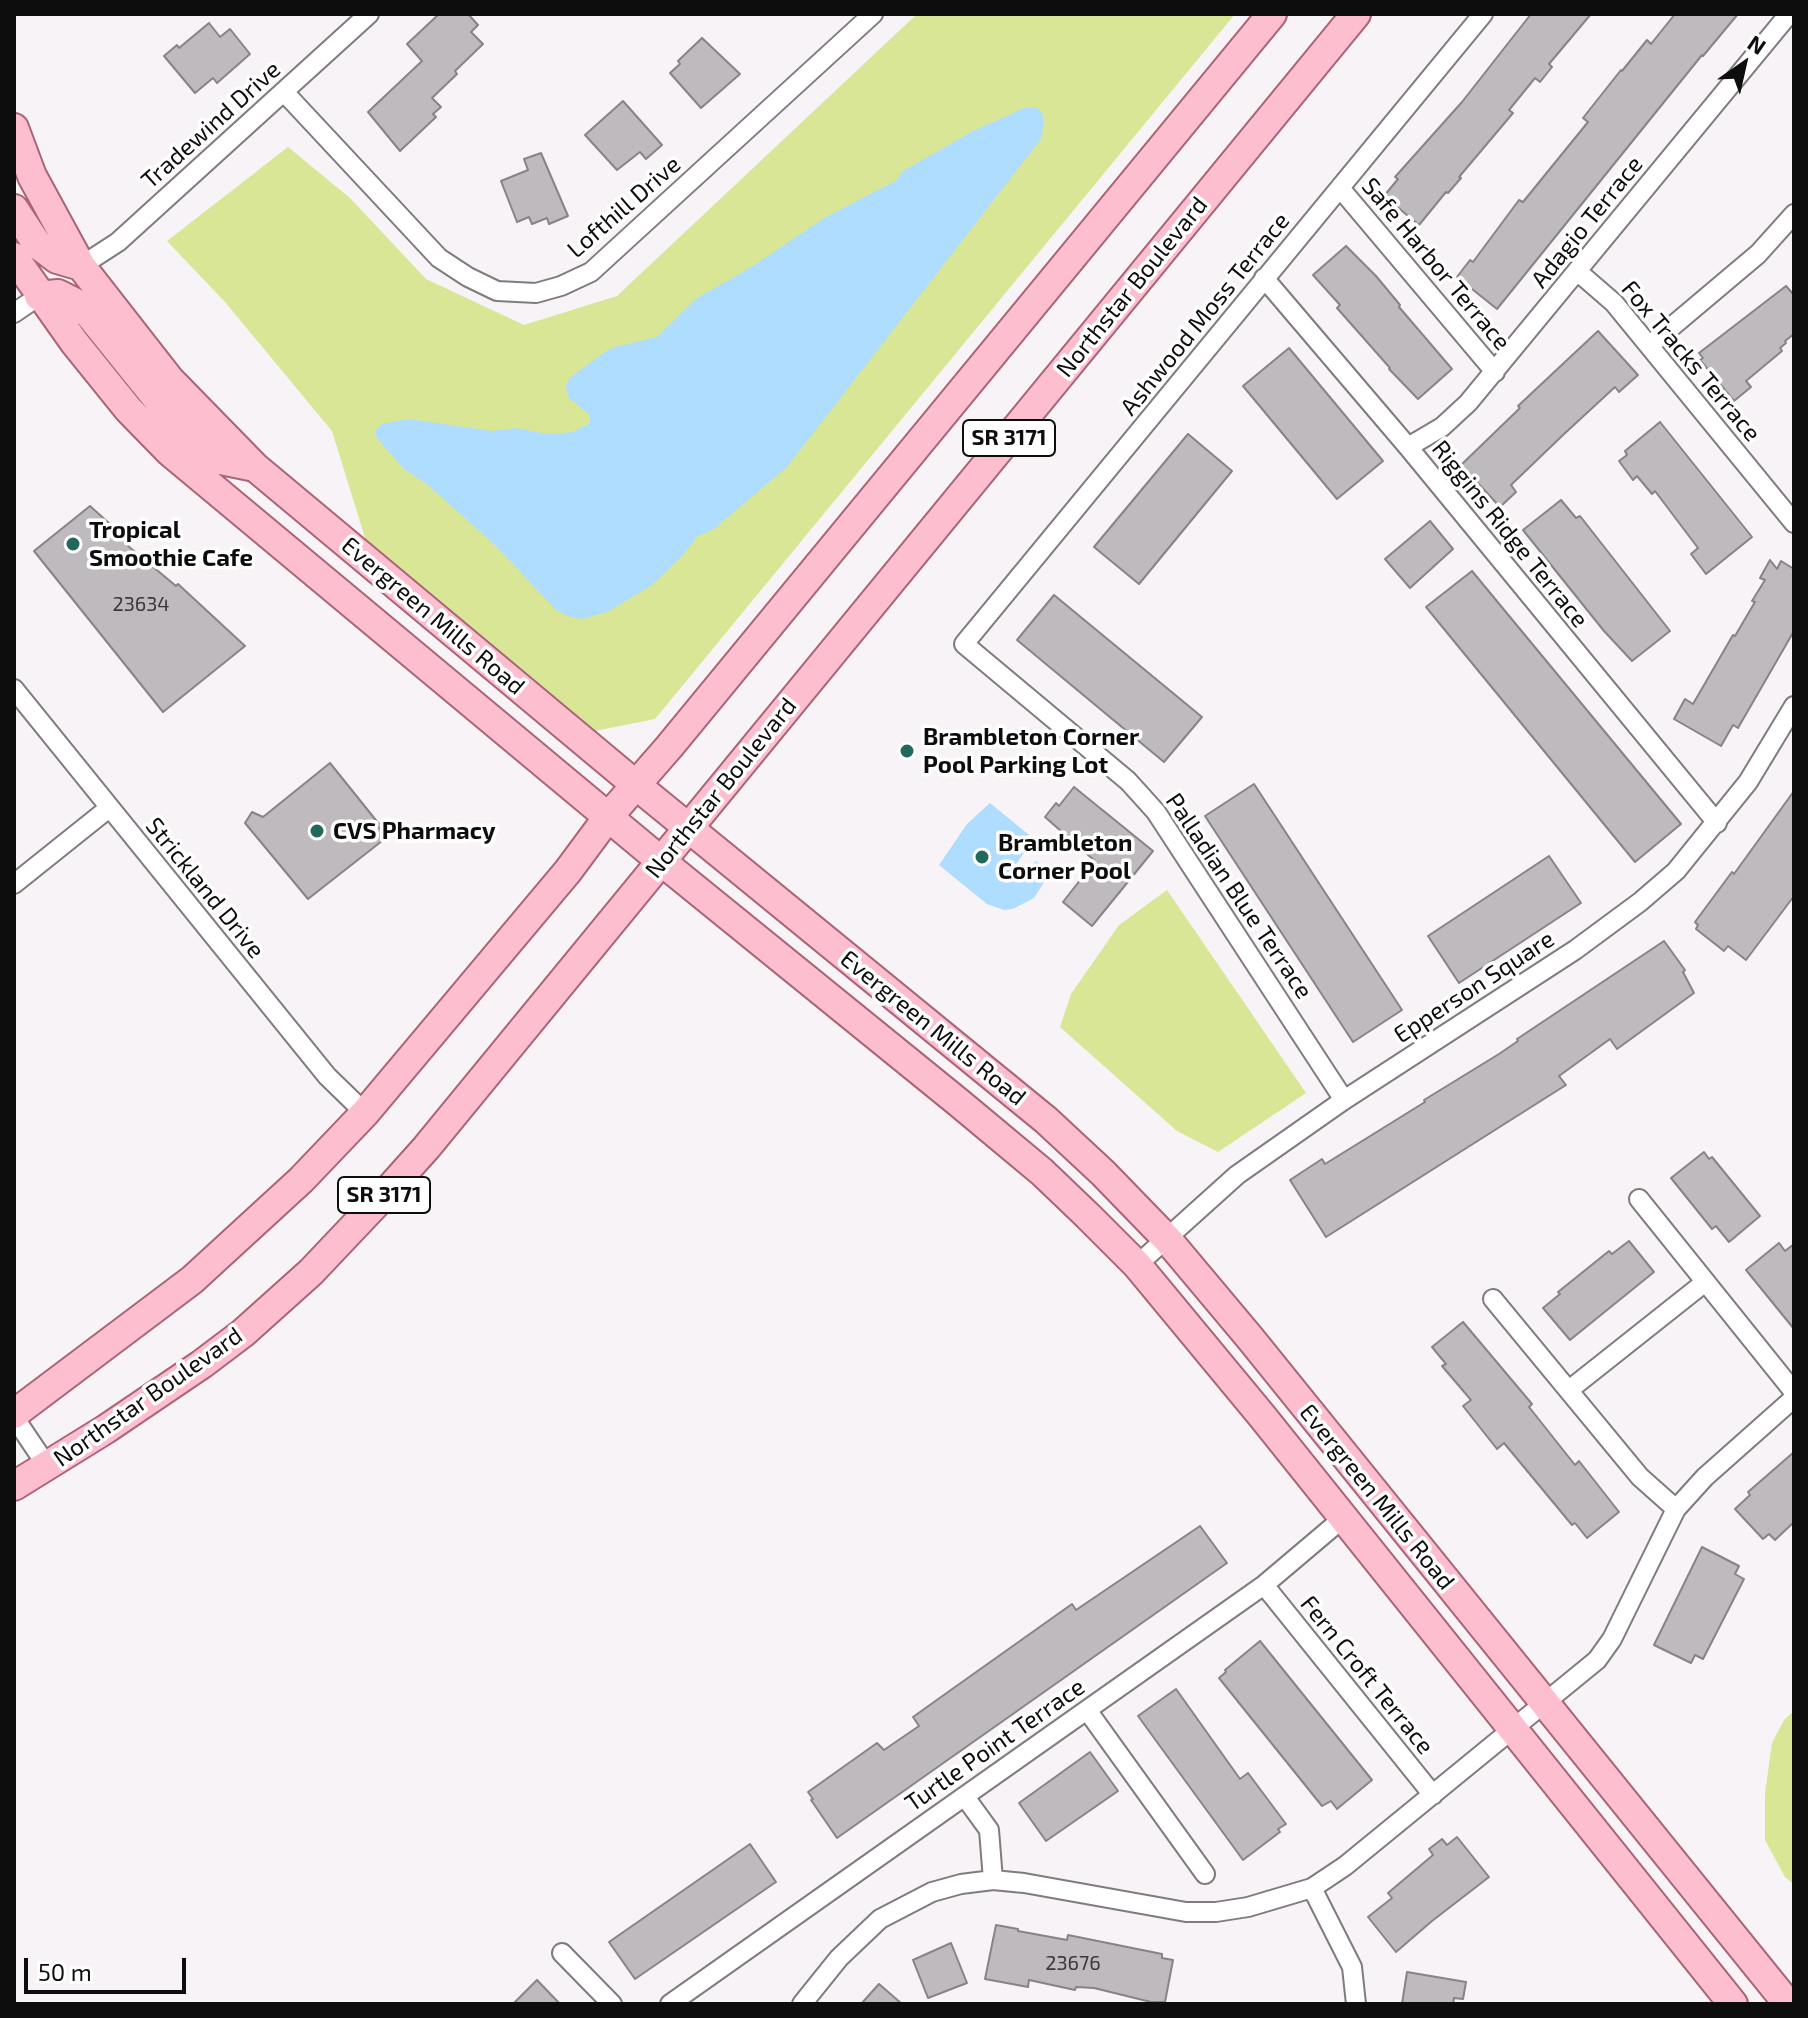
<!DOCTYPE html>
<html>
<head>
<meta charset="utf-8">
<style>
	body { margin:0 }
	#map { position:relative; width:1808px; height:2018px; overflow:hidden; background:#f7f3f7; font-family:"Exo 2",sans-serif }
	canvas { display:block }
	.frame { position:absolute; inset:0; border:16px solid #0e0d0e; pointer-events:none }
	.north { position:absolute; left:1704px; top:24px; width:80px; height:80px; -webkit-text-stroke:6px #fff; paint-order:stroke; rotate:34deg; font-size:22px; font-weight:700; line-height:32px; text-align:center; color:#0e0d0e }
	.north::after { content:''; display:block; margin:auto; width:28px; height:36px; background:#0e0d0e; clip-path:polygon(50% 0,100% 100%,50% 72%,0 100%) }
	.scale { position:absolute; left:24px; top:1958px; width:162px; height:36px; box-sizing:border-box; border:4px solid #0e0d0e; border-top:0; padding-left:10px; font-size:24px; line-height:28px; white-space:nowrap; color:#0e0d0e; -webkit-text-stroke:6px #fff; paint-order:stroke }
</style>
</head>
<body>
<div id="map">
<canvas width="1808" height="2018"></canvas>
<div class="frame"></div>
<div class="north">N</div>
<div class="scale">50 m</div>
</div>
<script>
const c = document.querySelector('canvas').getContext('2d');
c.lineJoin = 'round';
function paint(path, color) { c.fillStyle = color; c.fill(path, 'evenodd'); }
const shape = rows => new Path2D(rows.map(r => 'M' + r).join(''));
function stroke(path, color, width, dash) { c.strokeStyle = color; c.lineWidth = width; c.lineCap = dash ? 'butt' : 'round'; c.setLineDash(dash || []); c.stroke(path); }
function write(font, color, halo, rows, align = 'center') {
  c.font = font + ' "Exo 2",sans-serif'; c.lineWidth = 7; c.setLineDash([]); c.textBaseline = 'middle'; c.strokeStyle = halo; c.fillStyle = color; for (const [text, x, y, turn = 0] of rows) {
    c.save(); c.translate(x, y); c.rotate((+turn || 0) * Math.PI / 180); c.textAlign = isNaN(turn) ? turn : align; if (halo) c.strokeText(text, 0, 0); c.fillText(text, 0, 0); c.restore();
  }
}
paint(shape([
	[917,14,1235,14,655,719,595,731,366,541,332,431,225,302,167,241,288,147,350,198,426,279,524,325,617,296],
	[1167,890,1306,1093,1218,1152,1177,1131,1060,1027,1071,994,1119,925],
	[1794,1711,1794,1884,1785,1877,1765,1840,1765,1793,1772,1743,1784,1720]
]), '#d8e695');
paint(shape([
	[1036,107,1042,113,1044,121,1041,139,787,467,714,529,698,536,683,555,652,585,607,612,582,619,567,616,555,609,496,546,428,485,404,469,376,437,376,430,382,424,409,419,492,431,516,428,548,434,573,432,590,423,590,415,568,397,566,385,571,377,605,352,615,347,657,337,697,298,753,266,826,217,897,180,903,171,973,131,1024,108],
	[990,803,1034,839,1044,842,1042,850,1030,851,1023,854,1007,878,1009,882,1016,880,1028,871,1036,861,1048,869,1045,881,1034,898,1013,909,1004,910,987,904,939,865,967,824]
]), '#aeddff');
const building = shape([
	[439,14,468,14,478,25,471,32,483,44,455,71,457,74,432,98,441,107,433,114,436,117,400,151,368,112,422,61,407,44,439,14],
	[1531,14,1591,14,1549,64,1552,67,1540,82,1535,78,1509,110,1513,113,1459,177,1461,178,1448,193,1446,192,1419,225,1384,196,1398,179,1395,177,1462,102,1531,14],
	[1675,14,1738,14,1703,56,1702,55,1497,309,1457,277,1470,260,1473,262,1519,200,1523,202,1588,122,1583,118,1621,70,1622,71,1647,40,1651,44,1675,14],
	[209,23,220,37,230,29,250,54,217,83,213,78,195,93,164,56,177,45,179,48,209,23],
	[702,38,740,74,701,108,670,73,680,64,678,61,702,38],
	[623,101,662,145,646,159,640,152,617,170,585,135,623,101],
	[541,153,568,216,549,224,547,218,532,224,529,217,517,222,501,181,528,170,524,159,541,153],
	[1346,246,1376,276,1400,305,1399,307,1452,369,1418,399,1389,369,1390,368,1337,308,1340,305,1313,275,1346,246],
	[1786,286,1794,295,1794,334,1785,341,1786,343,1780,348,1782,351,1746,381,1751,387,1734,401,1700,360,1703,358,1699,353,1786,286],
	[1598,331,1638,375,1619,392,1615,387,1563,435,1511,485,1516,492,1500,507,1461,465,1520,408,1518,406,1598,331],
	[1289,348,1383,461,1337,499,1243,386,1289,348],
	[1660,422,1752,537,1706,574,1691,554,1698,548,1655,491,1652,494,1637,476,1633,480,1619,461,1627,455,1625,451,1660,422],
	[1188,434,1232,471,1139,584,1094,547,1188,434],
	[1561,500,1576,518,1580,516,1670,631,1632,661,1604,631,1523,530,1561,500],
	[90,506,131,543,128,546,176,586,178,584,245,646,163,712,34,551,90,506],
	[1430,521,1453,549,1410,588,1385,559,1430,521],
	[1770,560,1777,569,1781,561,1794,569,1794,631,1738,728,1733,725,1721,746,1674,719,1685,699,1693,704,1733,635,1735,636,1755,602,1752,601,1765,580,1760,578,1770,560],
	[1472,571,1681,824,1635,862,1426,607,1472,571],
	[1054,595,1202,717,1164,762,1017,640,1054,595],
	[330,763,379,824,378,826,387,837,308,899,245,823,252,812,263,817,330,763],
	[1254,784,1402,1010,1353,1042,1205,816,1254,784],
	[1074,787,1153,851,1092,926,1063,902,1095,861,1045,817,1056,803,1059,806,1074,787],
	[1794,791,1794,896,1746,960,1728,946,1724,951,1696,929,1698,925,1695,922,1732,872,1734,874,1794,791],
	[1549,856,1581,903,1459,983,1428,936,1549,856],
	[1664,941,1685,970,1683,972,1694,993,1617,1049,1610,1039,1559,1076,1566,1085,1326,1237,1290,1180,1322,1159,1325,1164,1425,1102,1424,1100,1499,1054,1518,1041,1517,1039,1664,941],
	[1704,1152,1709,1159,1712,1157,1760,1216,1729,1242,1716,1226,1712,1229,1671,1178,1704,1152],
	[1629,1241,1654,1272,1570,1340,1543,1308,1560,1294,1558,1292,1609,1251,1612,1254,1629,1241],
	[1779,1243,1785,1251,1794,1244,1794,1329,1746,1270,1779,1243],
	[1463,1322,1532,1404,1529,1407,1575,1465,1579,1461,1619,1512,1587,1538,1575,1523,1572,1525,1504,1443,1497,1449,1463,1406,1471,1400,1442,1366,1446,1364,1432,1347,1463,1322],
	[1794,1452,1794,1522,1775,1540,1769,1534,1763,1539,1735,1509,1750,1495,1748,1492,1794,1452],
	[1200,1526,1227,1563,837,1838,811,1800,813,1799,808,1792,877,1743,884,1750,919,1726,913,1717,948,1692,1072,1604,1076,1610,1200,1526],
	[1702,1547,1739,1566,1735,1574,1744,1579,1703,1659,1695,1655,1691,1663,1654,1645,1702,1547],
	[1260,1641,1372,1780,1337,1809,1331,1801,1322,1806,1219,1678,1226,1672,1225,1670,1260,1641],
	[1176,1689,1240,1779,1248,1773,1286,1824,1278,1829,1280,1832,1243,1860,1138,1716,1176,1689],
	[1090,1752,1118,1791,1046,1841,1019,1803,1090,1752],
	[1457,1837,1489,1877,1432,1921,1396,1952,1368,1917,1392,1898,1388,1893,1433,1855,1429,1849,1442,1839,1447,1845,1457,1837],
	[750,1844,776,1882,635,1979,609,1942,750,1844],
	[996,1925,1018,1929,1018,1931,1067,1940,1068,1935,1162,1954,1162,1958,1173,1960,1165,2002,1151,2002,1094,1988,1076,1987,1075,1990,1029,1980,1028,1987,985,1979,996,1925],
	[951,1943,967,1983,928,1998,913,1960,951,1943],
	[1407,1972,1466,1982,1463,1999,1454,1998,1453,2004,1402,2004,1407,1972],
	[537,1980,560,2004,513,2004,537,1980],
	[879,1984,902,2004,861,2004,879,1984]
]);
paint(building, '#bebabe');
stroke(building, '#878387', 2);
const minor = shape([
	[284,92,439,258,468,277,497,291,536,293,561,286,591,272,873,14],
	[1340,188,1495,372],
	[81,266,118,242,369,14],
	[1577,271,1614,303,1794,523],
	[1264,278,1408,447,1717,823],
	[14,313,39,296],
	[1650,345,1758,254,1794,214],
	[1408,447,1442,427,1468,403,1789,14],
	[14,689,327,1076,365,1113],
	[14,884,109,808],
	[1344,1100,1156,812,1128,781,964,644,1483,14],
	[1639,1199,1794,1392],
	[1137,1265,1237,1175,1344,1100,1575,950,1640,902,1676,871,1748,782,1794,706],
	[1493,1299,1640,1477,1676,1509],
	[1569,1390,1704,1283],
	[14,1417,47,1466],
	[1264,1585,1433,1795],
	[1087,1710,1205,1874],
	[965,1797,989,1830,993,1880],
	[1312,1888,1352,1967,1356,2004],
	[562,1953,612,2004],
	[670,2004,1264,1585,1342,1519],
	[802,2004,839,1958,880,1919,932,1892,961,1884,993,1880,1024,1883,1186,1912,1216,1912,1248,1907,1312,1888,1345,1866,1597,1660,1612,1639,1676,1509,1705,1477,1794,1398]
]);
const primary = shape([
	[14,128,32,176,81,266,170,380,255,467,636,785,1046,1120,1103,1173,1167,1239,1250,1338,1788,2004],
	[14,209,37,244,57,259,81,266],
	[14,257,74,342,128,409,170,452,661,861,958,1102,1042,1172,1088,1216,1137,1265,1262,1416,1733,2004],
	[39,296,58,294,74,302,89,314,163,406,216,459,255,467],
	[14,1414,192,1280,301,1180,365,1113,568,871,608,817,669,747,1272,14],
	[14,1486,106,1429,202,1364,243,1333,311,1272,383,1196,426,1148,1356,14]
]);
stroke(minor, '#7f7b7f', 22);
stroke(primary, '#a96477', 32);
stroke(minor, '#fff', 18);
stroke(primary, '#fdbed0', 28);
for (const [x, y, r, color] of [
	[73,544,8,"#21685d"],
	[907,751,8,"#21685d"],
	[317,831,8,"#21685d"],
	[982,857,8,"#21685d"]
]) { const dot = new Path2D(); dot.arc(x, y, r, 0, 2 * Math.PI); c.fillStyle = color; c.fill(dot); stroke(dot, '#fff', 3); }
write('20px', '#3a383a', null, [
	["23634",141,604],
	["23676",1073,1963]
]);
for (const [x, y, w] of [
	[1009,438,92],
	[384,1195,92]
]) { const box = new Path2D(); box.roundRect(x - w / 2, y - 18, w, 36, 6); c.fillStyle = '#fff'; c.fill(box); stroke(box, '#0e0d0e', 2); }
write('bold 22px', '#0e0d0e', null, [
	["SR 3171",1009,438],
	["SR 3171",384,1195]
]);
write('24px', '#0e0d0e', '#fff', [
	["Tradewind Drive",211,125,-42],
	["Lofthill Drive",624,207,-41],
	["Adagio Terrace",1587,222,-51],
	["Safe Harbor Terrace",1436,264,50],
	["Northstar Boulevard",1132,287,-51],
	["Ashwood Moss Terrace",1205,314,-51],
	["Fox Tracks Terrace",1691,361,50],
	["Riggins Ridge Terrace",1510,534,51],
	["Evergreen Mills Road",433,616,40],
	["Northstar Boulevard",721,788,-51],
	["Strickland Drive",205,888,51],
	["Palladian Blue Terrace",1239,896,56],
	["Epperson Square",1474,987,-33],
	["Evergreen Mills Road",933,1028,39],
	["Northstar Boulevard",148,1397,-35],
	["Evergreen Mills Road",1377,1497,51],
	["Fern Croft Terrace",1367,1675,51],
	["Turtle Point Terrace",995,1745,-35]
]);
write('bold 24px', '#0e0d0e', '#fff', [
	["Tropical",89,530],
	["Smoothie Cafe",89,558],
	["Brambleton Corner",923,737],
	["Pool Parking Lot",923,765],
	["CVS Pharmacy",333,831],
	["Brambleton",998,843],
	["Corner Pool",998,871]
], 'left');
</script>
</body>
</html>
